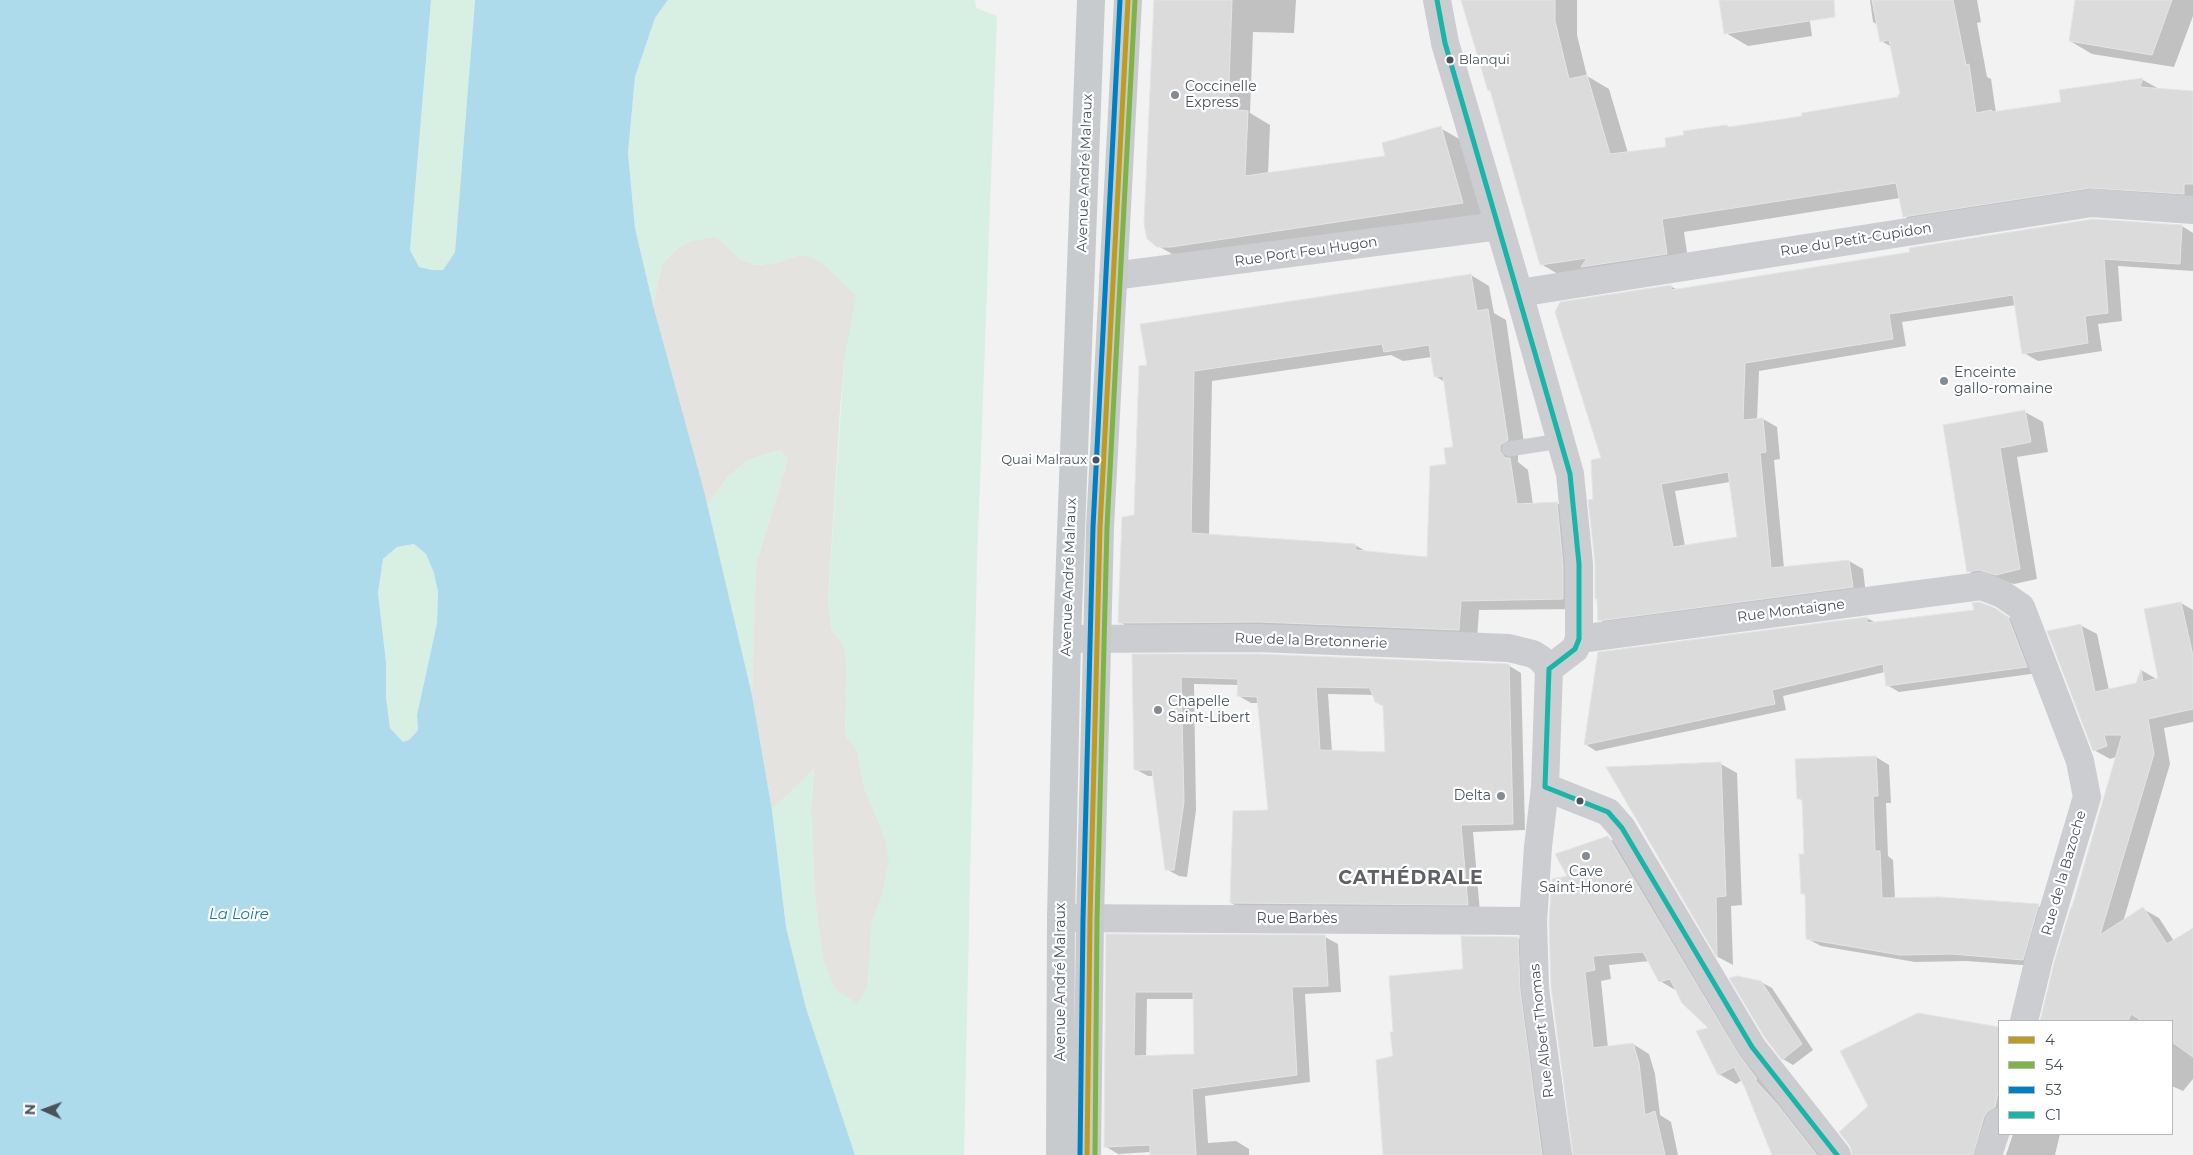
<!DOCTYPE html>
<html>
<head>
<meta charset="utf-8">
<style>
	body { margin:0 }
	#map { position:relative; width:2193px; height:1155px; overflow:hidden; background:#f2f2f2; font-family:Montserrat,sans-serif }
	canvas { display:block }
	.legend { position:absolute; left:1998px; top:1020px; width:175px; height:115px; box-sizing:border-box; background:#fff; border:1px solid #b6babf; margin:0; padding:6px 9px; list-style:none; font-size:15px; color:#49535e }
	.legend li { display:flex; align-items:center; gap:10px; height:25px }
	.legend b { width:25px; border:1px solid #b6babf }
	.north { position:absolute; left:20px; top:1085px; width:50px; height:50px; -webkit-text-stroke:4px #fff; paint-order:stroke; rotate:272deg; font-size:14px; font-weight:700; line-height:20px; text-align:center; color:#49535e }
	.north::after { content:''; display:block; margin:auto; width:18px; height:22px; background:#49535e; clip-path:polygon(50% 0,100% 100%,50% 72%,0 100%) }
</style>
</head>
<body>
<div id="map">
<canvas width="2193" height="1155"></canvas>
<ul class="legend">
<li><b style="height:6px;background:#be9c21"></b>4</li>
<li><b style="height:6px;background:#7fb444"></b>54</li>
<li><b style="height:6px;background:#0080c4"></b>53</li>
<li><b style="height:6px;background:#19b5a9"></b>C1</li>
</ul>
<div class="north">N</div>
</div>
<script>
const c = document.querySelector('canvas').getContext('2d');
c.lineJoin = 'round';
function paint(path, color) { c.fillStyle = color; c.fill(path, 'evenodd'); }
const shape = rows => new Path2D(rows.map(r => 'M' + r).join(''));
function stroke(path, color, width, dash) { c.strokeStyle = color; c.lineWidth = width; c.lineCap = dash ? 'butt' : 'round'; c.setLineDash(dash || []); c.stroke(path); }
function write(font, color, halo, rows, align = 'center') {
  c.font = font + ' Montserrat,sans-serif'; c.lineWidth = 4.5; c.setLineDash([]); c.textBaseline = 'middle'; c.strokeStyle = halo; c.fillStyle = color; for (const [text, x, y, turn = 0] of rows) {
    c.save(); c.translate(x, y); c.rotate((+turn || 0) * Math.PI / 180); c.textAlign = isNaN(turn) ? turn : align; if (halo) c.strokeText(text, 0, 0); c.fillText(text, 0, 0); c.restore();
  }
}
paint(shape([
	[431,0,475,0,455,252,443,270,432,270,419,267,410,250],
	[668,0,975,0,976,8,997,16,977,563,964,1155,855,1155,806,1008,786,927,772,810,814,767,811,813,815,894,836,990,857,1002,869,954,872,921,881,899,884,836,864,787,857,750,845,735,847,670,844,646,832,631,828,600,844,362,796,256,777,263,756,265,740,259,717,237,678,248,662,264,653,305,635,228,628,153,635,77,655,18],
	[780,450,788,459,756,566,752,695,707,506,728,477,748,460],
	[414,544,426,554,434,573,438,592,437,623,417,715,418,730,409,740,403,742,390,728,386,697,386,662,378,593,383,559,397,547]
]), '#d8f0e3');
paint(shape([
	[717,237,740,259,756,265,777,263,796,256,808,256,822,263,856,296,844,362,840,410,828,600,832,631,844,646,847,670,845,735,857,750,864,787,884,836,889,859,881,899,872,921,867,988,857,1003,836,990,823,959,815,894,811,812,814,768,772,810,752,695,756,565,788,459,780,450,748,460,728,477,707,506,653,305,662,264,678,248,692,241]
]), '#e5e3df');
paint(shape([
	[0,0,431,0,410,250,419,267,432,270,443,270,455,252,475,0,668,0,655,18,635,77,628,153,635,228,653,305,704,491,752,695,772,810,786,927,806,1008,855,1155,0,1155],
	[414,544,426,554,434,573,438,592,437,623,417,715,418,730,409,740,403,742,390,728,386,697,386,662,378,593,383,559,397,547]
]), '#aedbec');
paint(shape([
	[1155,0,1296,0,1294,33,1253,32,1250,113,1270,125,1268,174,1387,157,1440,128,1463,141,1485,216,1181,259,1158,246],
	[1474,0,1577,0,1577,35,1587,76,1609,89,1628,153,1668,148,1685,136,1727,126,1731,128,1783,121,1900,98,1902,95,1892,47,1881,41,1878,25,1873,22,1870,0,1977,0,1981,22,1977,23,1987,77,1991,79,1996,113,2062,103,2060,91,2143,80,2161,90,2193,93,2193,205,1926,229,1904,216,1900,198,1684,232,1689,266,1563,277,1541,264,1492,91,1489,90],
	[1721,0,1807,0,1812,36,1748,46,1726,33],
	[2077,0,2193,0,2193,16,2174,67,2092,54,2070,41],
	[2182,226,2193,233,2193,271,2118,266,2122,321,2098,324,2102,351,2038,361,2024,353,2016,305,1902,322,1906,346,1759,371,1757,420,1763,419,1777,427,1780,459,1774,460,1784,568,1849,561,1863,569,1866,595,1613,628,1599,620,1594,500,1603,459,1670,286,1678,290],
	[1730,482,1739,538,1685,546,1675,491],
	[1471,275,1489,286,1494,313,1506,320,1525,450,1518,455,1518,462,1528,470,1533,505,1557,503,1575,513,1581,609,1479,610,1477,640,1138,633,1120,622,1135,517,1141,367],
	[1391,355,1403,361,1432,357,1435,376,1445,382,1455,448,1447,465,1429,559,1367,552,1355,545,1209,535,1212,381],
	[2025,412,2043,422,2048,452,2017,457,2037,579,2014,584,1998,580,1986,581,1968,571,1944,426],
	[2181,603,2193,610,2193,722,2164,728,2170,764,2123,922,2143,909,2159,918,2174,941,2193,930,2193,1079,2183,1091,2172,1086,2172,1021,2041,1021,2056,959,2073,908,2116,757,2110,759,2094,750,2080,625,2097,634,2109,690,2137,684,2141,670,2160,681],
	[2007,616,2020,625,2038,673,1899,692,1887,685,1885,672,1783,696,1786,710,1596,751,1585,744,1867,618,1876,623],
	[1134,656,1508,665,1521,673,1525,830,1473,832,1480,912,1244,910,1231,903,1269,812,1259,703,1251,703,1239,696,1239,685,1194,684,1196,810,1187,877,1179,876,1166,869,1154,776,1148,776,1135,769],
	[1328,694,1374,695,1384,705,1386,753,1332,752],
	[1876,757,1889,765,1891,803,1886,803,1888,856,1893,860,1895,899,2038,906,2052,913,2036,966,1966,961,1915,962,1821,946,1808,939,1807,896,1802,893,1805,855,1803,801,1798,798],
	[1721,764,1737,773,1742,905,1731,906,1733,965,1718,957,1608,768],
	[1608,838,1625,847,1825,1155,1773,1155,1742,1080,1736,1084,1719,1074,1711,1029,1677,991,1660,981,1650,961,1609,965,1611,979,1601,981,1608,1048,1633,1044,1649,1054,1655,1074,1660,1115,1671,1122,1678,1155,1574,1155,1569,877],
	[1107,935,1325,937,1338,944,1341,992,1305,994,1310,1082,1205,1096,1208,1143,1236,1141,1249,1149,1249,1155,1151,1155,1151,1152,1118,1154,1105,1146],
	[1147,999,1194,999,1195,1056,1146,1057],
	[1518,938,1534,947,1557,1155,1385,1155,1394,1056,1464,970],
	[1761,982,1772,988,1813,1050,1793,1065,1783,1059],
	[1918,1014,1999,1028,1999,1134,1991,1155,1854,1155,1869,1106],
	[2013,1134,2060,1134,2055,1155,2006,1155]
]), '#0003');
const building = shape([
	[1154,0,1232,0,1228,109,1248,111,1245,176,1385,156,1382,143,1441,126,1463,203,1171,247,1157,247,1147,239,1144,224,1154,0],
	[1461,0,1555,0,1555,21,1569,79,1587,75,1610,154,1666,147,1665,138,1684,135,1683,131,1727,125,1728,127,1783,119,1802,116,1802,113,1898,97,1898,95,1900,94,1889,40,1880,42,1872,0,1953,0,1966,65,1969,64,1976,113,1992,110,1992,112,2061,102,2059,90,2143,78,2140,87,2193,91,2193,184,2184,184,2184,194,2090,188,1903,217,1896,183,1662,219,1667,254,1581,267,1587,258,1540,265,1490,90,1488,91,1461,0],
	[1719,0,1834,0,1835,17,1724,34,1719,0],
	[2075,0,2172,0,2152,55,2069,41,2075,0],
	[2093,219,2182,225,2180,264,2104,259,2108,313,2085,316,2088,343,2022,354,2013,295,1889,314,1893,339,1745,363,1743,420,1763,418,1766,452,1760,453,1771,568,1849,560,1853,587,1598,621,1597,599,1595,599,1595,562,1588,500,1593,499,1591,460,1601,458,1555,312,1560,302,1671,285,1671,290,1910,252,1909,248,2093,219],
	[1728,472,1737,537,1673,547,1661,484,1728,472],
	[1471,274,1477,311,1488,309,1508,440,1500,445,1500,451,1505,458,1510,458,1517,504,1557,502,1563,565,1563,599,1461,601,1459,630,1259,622,1118,623,1122,517,1134,515,1139,366,1147,365,1140,324,1471,274],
	[1382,344,1384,352,1429,345,1434,377,1443,376,1453,447,1444,448,1446,464,1430,466,1427,557,1356,550,1355,544,1191,533,1194,371,1382,344],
	[2025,410,2031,442,2000,448,2020,569,1996,575,1979,570,1967,572,1943,425,2025,410],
	[1979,602,1995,608,2008,617,2027,667,1886,686,1883,664,1772,690,1775,704,1584,745,1598,652,1867,617,1867,623,1974,610,1972,603,1979,602],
	[2181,602,2193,656,2193,709,2148,719,2154,754,2100,935,2143,907,2167,944,2193,928,2193,1057,2172,1042,2172,1021,2142,1021,2131,1014,2128,1021,2040,1021,2055,959,2071,907,2072,907,2122,735,2104,735,2107,746,2093,751,2047,631,2081,624,2095,692,2136,683,2141,669,2143,682,2158,678,2144,609,2181,602],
	[1132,654,1258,654,1509,664,1513,824,1461,825,1468,905,1230,903,1233,811,1268,810,1257,697,1237,696,1238,679,1181,677,1184,802,1174,870,1165,870,1152,770,1134,770,1132,654],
	[1316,687,1370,688,1375,702,1383,706,1385,752,1320,750,1316,687],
	[1876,756,1878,796,1873,796,1875,851,1880,851,1882,898,1939,897,2039,904,2023,960,1952,954,1900,955,1806,939,1805,894,1801,894,1799,854,1804,854,1802,799,1797,799,1795,759,1876,756],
	[1721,762,1726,896,1716,897,1717,958,1606,767,1721,762],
	[1608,836,1739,1055,1757,1079,1755,1080,1777,1104,1817,1155,1772,1155,1745,1088,1734,1067,1718,1075,1696,1031,1708,1028,1682,1003,1670,979,1659,982,1643,952,1593,956,1595,970,1585,972,1593,1048,1633,1043,1639,1063,1645,1115,1655,1111,1665,1155,1573,1155,1551,987,1549,921,1552,879,1567,876,1555,854,1608,836],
	[1106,934,1325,935,1328,986,1292,987,1297,1075,1192,1089,1196,1155,1150,1155,1150,1145,1104,1147,1106,934],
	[1135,992,1193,992,1194,1054,1134,1056,1135,992],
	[1461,936,1518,937,1520,990,1542,1155,1383,1155,1376,1060,1393,1056,1390,1032,1393,1032,1389,976,1463,969,1461,936],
	[1737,976,1761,981,1802,1044,1782,1060,1765,1038,1729,978,1737,976],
	[1918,1013,1999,1027,1999,1087,1995,1107,1988,1111,1984,1117,1973,1155,1852,1155,1850,1146,1839,1132,1868,1106,1840,1051,1918,1013]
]);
paint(building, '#dbdbdc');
stroke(building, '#e3e4e5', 1);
stroke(shape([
	[1509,449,1560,441]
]), '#cbcdd0', 15);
stroke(shape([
	[1437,0,1445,43,1519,293,1570,474,1579,564,1579,639,1575,649,1549,669],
	[1113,276,1499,226],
	[1519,293,2092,203,2193,210],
	[1067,639,1258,638,1509,648,1533,654,1541,659,1549,669],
	[1579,639,1981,586,2002,594,2021,607,2080,761,2087,797,2040,955,2024,1021],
	[1549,669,1545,787,1538,847,1533,921,1535,988,1558,1155],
	[1545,787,1608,812,1622,828,1752,1047,1837,1155],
	[1061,918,1533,921],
	[1988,1155,1999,1122]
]), '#cbcdd0', 28);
stroke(shape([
	[1060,1155,1061,918,1067,639,1091,0],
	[1087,1155,1090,919,1100,527,1128,0]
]), '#c8cbce', 28);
stroke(shape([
	[1087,1155,1090,919,1100,527,1128,0]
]), '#be9c21', 5);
stroke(shape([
	[1095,1155,1097,919,1107,527,1135,0]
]), '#7fb444', 5);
stroke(shape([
	[1080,1155,1083,919,1093,527,1120,0]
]), '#0080c4', 5);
stroke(shape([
	[1437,0,1445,43,1570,474,1579,564,1579,639,1575,649,1549,669,1545,787,1608,812,1622,828,1752,1047,1837,1155]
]), '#19b5a9', 5);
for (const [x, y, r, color] of [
	[1450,60,4.5,"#49535e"],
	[1175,95,5,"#848b92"],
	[1944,381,5,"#848b92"],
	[1096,460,4.5,"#49535e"],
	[1158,710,5,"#848b92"],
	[1501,796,5,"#848b92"],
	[1580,801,4.5,"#49535e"],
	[1586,856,5,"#848b92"]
]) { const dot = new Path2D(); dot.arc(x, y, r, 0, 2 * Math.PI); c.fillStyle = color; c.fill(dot); stroke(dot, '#fff', 2); }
write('13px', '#49535e', '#fff', [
	["Blanqui",1459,60],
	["Quai Malraux",1087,460,"right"]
], 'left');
write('14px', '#49535e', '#fff', [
	["Coccinelle",1185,87],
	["Express",1185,103],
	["Enceinte",1954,373],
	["gallo-romaine",1954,389],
	["Chapelle",1168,702],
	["Saint-Libert",1168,718],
	["Delta",1491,796,"right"],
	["Cave",1586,872,"center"],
	["Saint-Honoré",1586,888,"center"]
], 'left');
write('14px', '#49535e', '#fff', [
	["Avenue André Malraux",1085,173,-88],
	["Rue du Petit-Cupidon",1856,240,-9],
	["Rue Port Feu Hugon",1306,252,-8],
	["Avenue André Malraux",1069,577,-88],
	["Rue Montaigne",1791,611,-7],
	["Rue de la Bretonnerie",1311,641,2],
	["Rue de la Bazoche",2064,873,-74],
	["Rue Barbès",1297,919],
	["Avenue André Malraux",1061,982,-90],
	["Rue Albert Thomas",1542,1031,-96]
]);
write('italic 15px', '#137ea7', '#fff', [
	["La Loire",239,915]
]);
c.letterSpacing = '1px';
write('bold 19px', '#5e6166', '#fff', [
	["CATHÉDRALE",1411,878]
]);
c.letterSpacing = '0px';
</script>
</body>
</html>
